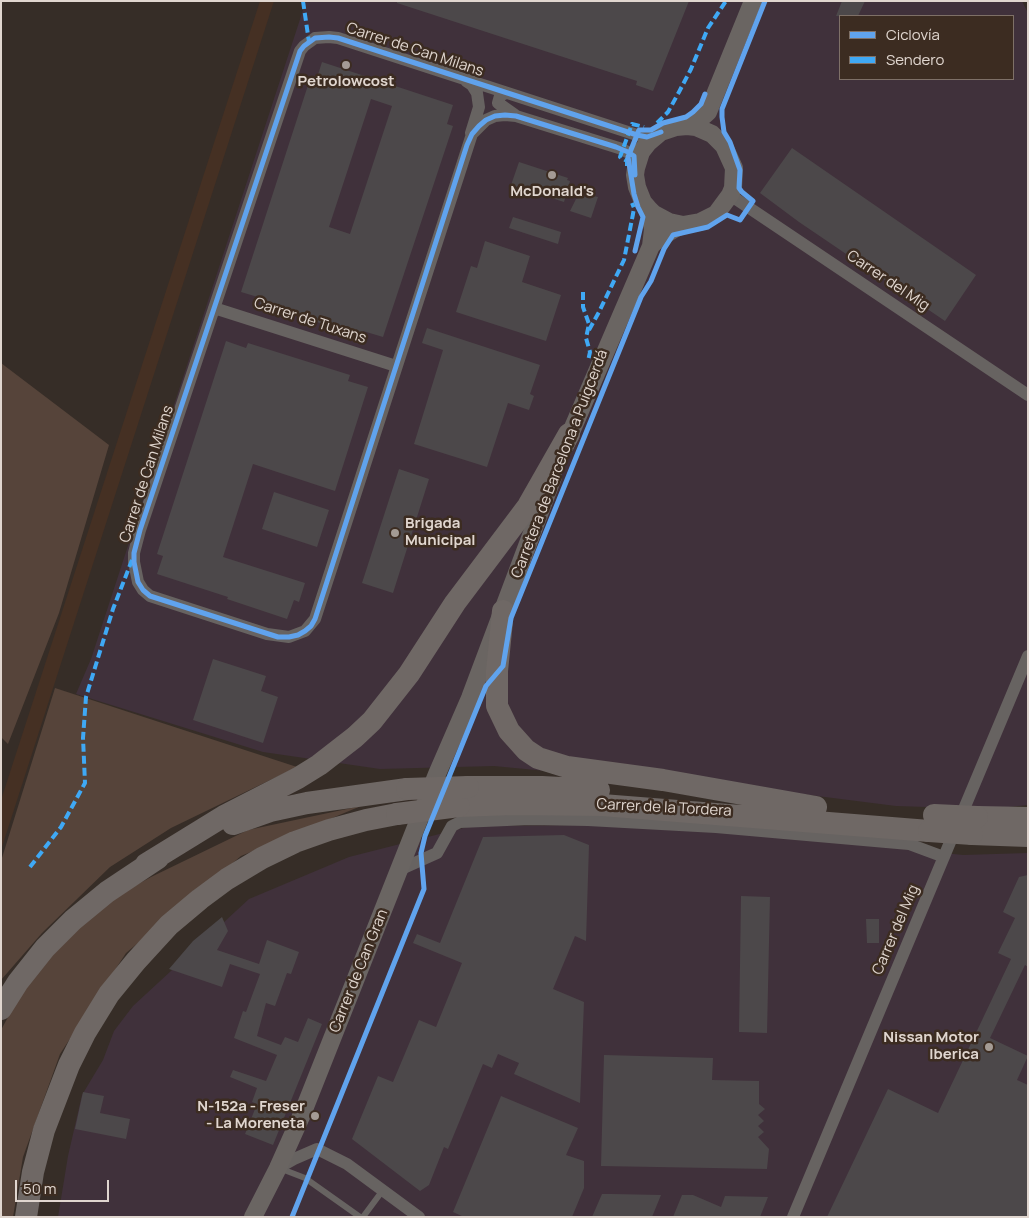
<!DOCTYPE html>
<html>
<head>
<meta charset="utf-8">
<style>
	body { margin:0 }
	#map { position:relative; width:1029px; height:1218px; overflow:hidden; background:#362d27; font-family:Manrope,sans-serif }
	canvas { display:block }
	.frame { position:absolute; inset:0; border:2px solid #e0d6cf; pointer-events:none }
	.legend { position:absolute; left:839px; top:15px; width:175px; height:65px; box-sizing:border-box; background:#3c2c21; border:1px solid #7e7067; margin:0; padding:6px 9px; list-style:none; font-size:15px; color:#e0d6cf }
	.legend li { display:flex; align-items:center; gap:10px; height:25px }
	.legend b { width:25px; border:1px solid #7e7067 }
	.scale { position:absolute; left:15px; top:1180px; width:94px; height:22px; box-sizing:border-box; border:2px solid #e0d6cf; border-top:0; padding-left:6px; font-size:15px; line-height:18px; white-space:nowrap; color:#e0d6cf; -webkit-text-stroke:4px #3c2c21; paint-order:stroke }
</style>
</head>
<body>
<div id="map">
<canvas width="1029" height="1218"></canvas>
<div class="frame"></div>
<ul class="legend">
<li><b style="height:6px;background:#60a3ed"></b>Ciclovía</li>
<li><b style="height:6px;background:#3fa9f5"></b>Sendero</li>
</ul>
<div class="scale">50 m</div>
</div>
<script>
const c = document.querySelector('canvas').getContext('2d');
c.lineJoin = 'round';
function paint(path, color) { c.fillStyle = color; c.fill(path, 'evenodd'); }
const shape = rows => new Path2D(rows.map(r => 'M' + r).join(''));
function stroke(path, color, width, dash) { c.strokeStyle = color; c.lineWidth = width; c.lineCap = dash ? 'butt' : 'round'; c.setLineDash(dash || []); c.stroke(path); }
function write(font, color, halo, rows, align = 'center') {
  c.font = font + ' Manrope,sans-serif'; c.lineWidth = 5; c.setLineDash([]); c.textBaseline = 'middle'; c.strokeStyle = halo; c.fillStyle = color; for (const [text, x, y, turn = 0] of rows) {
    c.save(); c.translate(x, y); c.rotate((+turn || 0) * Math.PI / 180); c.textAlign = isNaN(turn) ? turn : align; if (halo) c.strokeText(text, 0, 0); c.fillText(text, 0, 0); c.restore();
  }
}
paint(shape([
	[260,1,274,1,1,850,1,800]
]), '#453023');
paint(shape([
	[306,1,1022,1,1028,13,1028,805,990,809,896,806,581,766,577,774,494,766,380,769,263,752,76,694,91,659],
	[840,16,1013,16,1013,79,840,79],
	[600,825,757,834,963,855,1028,853,1028,1217,58,1217,68,1156,82,1095,103,1060,114,1031,133,1006,249,899,349,857,471,826]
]), '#40313b');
paint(shape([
	[1,363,109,445,59,613,8,744,1,737],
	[55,688,297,767,171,828,110,867,42,933,1,980,1,861],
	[361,806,241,856,126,953,60,1054,23,1157,13,1217,1,1217,1,1030,14,1006,73,920,151,877,248,830]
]), '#56443a');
paint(shape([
	[397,1,689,1,653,91,636,85,637,81,397,3],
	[842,1,865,1,858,16,836,16],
	[322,62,453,105,447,124,453,126,383,337,363,331,361,336,260,304,261,298,241,292,310,79,316,81],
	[371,99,392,106,350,234,329,227],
	[792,148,976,275,945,321,799,222,760,193],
	[519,162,568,178,567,180,570,181,564,202,511,185],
	[589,195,598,197,591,218,570,211,576,199],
	[513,217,561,232,558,244,509,228],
	[485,241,530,256,522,282,561,295,546,341,456,312,471,266,477,268],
	[427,328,540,365,530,394,534,396,529,410,508,403,487,467,414,444,443,350,422,343],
	[226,341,246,348,248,343,350,375,348,381,368,387,335,491,253,464,223,557,305,583,299,602,294,600,287,619,227,599,228,597,157,574,163,556,157,554],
	[399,469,429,479,393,593,362,583],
	[274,492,329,510,317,547,262,529],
	[213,659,266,676,261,691,278,697,263,743,193,720],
	[564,835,589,845,586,941,575,936,553,989,584,1002,580,1103,514,1074,519,1063,498,1054,492,1068,483,1064,448,1149,444,1147,429,1185,420,1191,352,1139,378,1076,393,1082,419,1020,436,1027,462,963,413,943,417,934,440,943,483,837],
	[1028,875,1028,967,1025,965,990,1038,1028,1056,1017,1080,1028,1085,1028,1217,827,1217,888,1089,938,1113,1011,959,998,953,1015,918,1003,912,1019,877],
	[741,896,770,897,767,1033,739,1032],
	[222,917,228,931,217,950,259,964,267,940,299,952,291,974,287,973,275,1006,266,1003,257,1036,281,1045,285,1037,298,1042,308,1018,322,1024,273,1145,245,1134,257,1104,252,1102,257,1088,230,1077,233,1070,266,1081,277,1055,234,1038,243,1011,246,1012,260,974,230,964,222,987,169,969,193,941],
	[866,919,879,919,879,943,867,943],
	[604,1055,713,1058,712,1080,759,1081,759,1104,765,1109,758,1115,764,1121,758,1126,764,1132,758,1137,769,1149,767,1169,601,1166],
	[83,1092,104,1096,100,1113,130,1119,126,1139,75,1129],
	[501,1096,578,1128,566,1155,584,1161,584,1188,572,1217,464,1217,453,1212],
	[602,1194,612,1194,661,1195,652,1217,592,1217],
	[682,1195,693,1195,721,1207,725,1196,768,1197,760,1217,673,1217]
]), '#4c484a');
stroke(shape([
	[279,1168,305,1178,360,1217],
	[363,1217,383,1190]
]), '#676361', 6);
stroke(shape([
	[466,81,472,85,477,93,479,107,471,133],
	[506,93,500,96,498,103,515,115],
	[635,168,634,156,622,149,516,116,505,115,495,116,486,120,472,134,315,619,305,631,289,637,267,634,150,596,143,590,138,582,134,562,134,553,140,530,300,51,304,46,315,38,329,37,338,38,637,135,647,137,658,133],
	[730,195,1028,395],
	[214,308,396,366],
	[399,870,437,853,452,826,460,822,530,819,588,820,716,827,909,844,944,857],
	[278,1168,294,1159,317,1149,347,1164,419,1217],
	[793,1217,1028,656]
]), '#676361', 12);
stroke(shape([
	[687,126,699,120,708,112,753,1],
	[651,246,658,239,674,229,683,225,700,222,716,214,730,195,733,188,734,168,724,146,712,134,696,127,687,126,676,127,661,132,648,143,641,152,636,168,635,175,637,187,643,202,649,209,654,214,669,222,683,225],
	[565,446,651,246,653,229,649,209],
	[253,1217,278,1168,303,1112,437,774,470,698,553,477]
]), '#6a6562', 18);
stroke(shape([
	[503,611,497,671,497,706,509,731,526,750,538,758,567,767,663,780,816,807],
	[468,787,542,787,599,790],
	[459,806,513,804,602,805,929,831],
	[977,817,1028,818],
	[233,824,270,811,307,803,407,789],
	[972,834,1028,836],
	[146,864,224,816,298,778,319,765,355,737,372,721,409,674,455,603,528,506,569,434],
	[1,1009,18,982,45,948,73,920,107,892,158,858],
	[26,1217,33,1172,44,1130,69,1065,85,1033,109,994,136,961,169,925,200,899,227,879,262,858,295,842,329,830,366,820,397,814]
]), '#6f6865', 22);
stroke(shape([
	[407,789,468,787],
	[397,814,459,806],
	[934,815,977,817],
	[929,831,972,834]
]), '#6f6865', 22);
stroke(shape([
	[303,1,309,42],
	[657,123,668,112,679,92,691,69,708,28,726,1],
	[627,166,627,161,620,157,632,124,644,127],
	[583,292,583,307,589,324,586,338,590,352,588,361],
	[589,330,599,312,624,260,633,214,634,208,632,203],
	[30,867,61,827,85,783,83,738,86,697,113,609,132,560]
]), '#3fa9f5', 4, [8, 4]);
stroke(shape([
	[635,175,634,156,628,152,616,147,516,116,505,115,495,116,486,120,479,126,472,134,467,145,315,619,311,626,305,631,298,635,289,637,278,637,150,596,143,590,138,582,134,562,134,553,140,530,300,51,304,46,315,38,329,37,338,38,637,135,647,137,661,132],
	[635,251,643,217,638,207,634,194,628,157,639,130,651,130,663,123,686,117,693,112,701,104,705,94],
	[292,1217,424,889,421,853,425,836,486,686,503,666,511,618,641,297,651,281,664,249,673,235,708,227,727,215,740,220,753,201,742,192,739,188,740,170,730,142,724,132,722,117,722,109,765,1]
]), '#60a3ed', 5);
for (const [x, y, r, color] of [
	[346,65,5,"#a49b94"],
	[552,175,5,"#a49b94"],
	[395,533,5,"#a49b94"],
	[989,1047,5,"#a49b94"],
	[315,1116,5,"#a49b94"]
]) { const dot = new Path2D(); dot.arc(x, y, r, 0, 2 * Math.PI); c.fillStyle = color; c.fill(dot); stroke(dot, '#3c2c21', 2); }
write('15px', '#e0d6cf', '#3c2c21', [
	["Carrer de Can Milans",415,50,18],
	["Carrer del Mig",888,281,34],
	["Carrer de Tuxans",310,321,18],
	["Carretera de Barcelona a Puigcerdá",560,464,-69],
	["Carrer de Can Milans",147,474,-72],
	["Carrer de la Tordera",664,808,3],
	["Carrer del Mig",896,930,-67],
	["Carrer de Can Gran",359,971,-68]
]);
write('bold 15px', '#e0d6cf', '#3c2c21', [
	["Petrolowcost",346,82],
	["McDonald's",552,192],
	["Brigada",405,524,"left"],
	["Municipal",405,541,"left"],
	["Nissan Motor",979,1038,"right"],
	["Iberica",979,1055,"right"],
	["N-152a - Freser",305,1107,"right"],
	["- La Moreneta",305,1124,"right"]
]);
</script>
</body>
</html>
